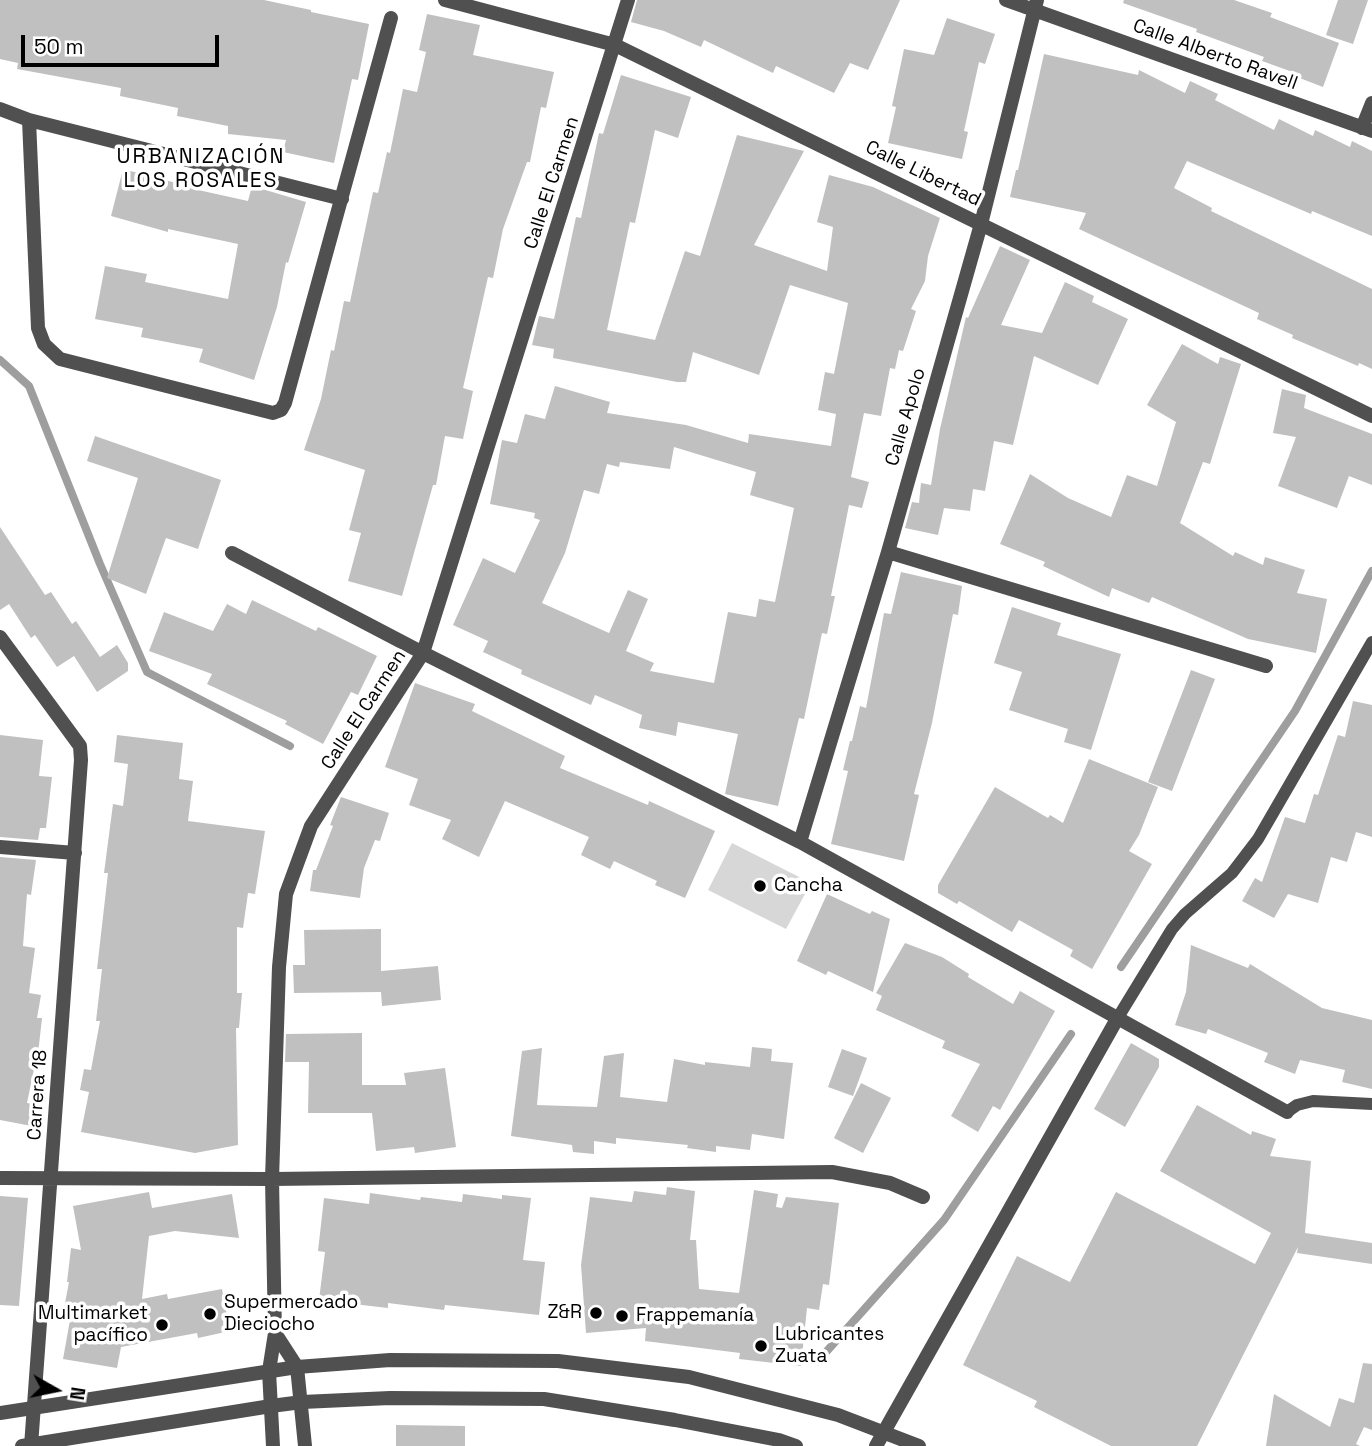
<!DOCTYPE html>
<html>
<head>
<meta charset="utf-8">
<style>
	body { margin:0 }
	#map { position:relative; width:1372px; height:1446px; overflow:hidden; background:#fff; font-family:"Space Grotesk",sans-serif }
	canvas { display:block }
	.north { position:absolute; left:21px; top:1355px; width:70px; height:70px; -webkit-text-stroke:5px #fff; paint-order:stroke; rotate:99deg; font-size:19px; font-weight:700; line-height:28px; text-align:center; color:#000 }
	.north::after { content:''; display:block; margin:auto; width:24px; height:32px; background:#000; clip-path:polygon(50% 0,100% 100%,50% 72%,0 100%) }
	.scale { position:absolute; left:21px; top:35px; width:198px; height:32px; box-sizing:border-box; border:4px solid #000; border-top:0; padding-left:9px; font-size:21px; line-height:24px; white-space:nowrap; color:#000; -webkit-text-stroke:5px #fff; paint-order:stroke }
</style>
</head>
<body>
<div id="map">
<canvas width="1372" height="1446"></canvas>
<div class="north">N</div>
<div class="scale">50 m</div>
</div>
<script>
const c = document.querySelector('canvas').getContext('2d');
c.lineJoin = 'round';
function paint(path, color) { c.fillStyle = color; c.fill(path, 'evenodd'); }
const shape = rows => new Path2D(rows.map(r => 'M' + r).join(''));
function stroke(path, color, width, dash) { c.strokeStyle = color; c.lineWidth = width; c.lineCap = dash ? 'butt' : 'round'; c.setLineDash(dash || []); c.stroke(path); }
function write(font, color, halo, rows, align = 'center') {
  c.font = font + ' "Space Grotesk",sans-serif'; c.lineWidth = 7; c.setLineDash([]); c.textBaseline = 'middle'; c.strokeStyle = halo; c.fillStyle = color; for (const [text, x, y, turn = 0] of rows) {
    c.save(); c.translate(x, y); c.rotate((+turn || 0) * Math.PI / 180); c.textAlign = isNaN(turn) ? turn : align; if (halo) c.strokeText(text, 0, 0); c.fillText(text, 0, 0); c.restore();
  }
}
paint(shape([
	[732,843,811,883,786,929,708,890]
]), '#d7d7d7');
stroke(shape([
	[0,360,29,386,100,564,147,672,290,746],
	[1121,967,1295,711,1372,571],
	[818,1361,944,1220,1071,1034]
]), '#9e9e9e', 8);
paint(shape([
	[0,0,264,0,311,10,311,12,369,24,358,80,352,79,334,163,283,152,286,140,228,134,228,126,177,116,178,108,120,96,121,88,17,69,18,63,0,59],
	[637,0,900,0,868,70,850,63,834,93,776,66,773,73,704,40,701,47,664,31,631,22],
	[1124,0,1234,0,1272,13,1270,17,1339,43,1323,87,1297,77,1298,74,1262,61,1264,57,1196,32,1197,29,1123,3],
	[1338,0,1368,0,1353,44,1326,35],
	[427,14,480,25,473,55,554,72,546,108,541,107,530,162,527,162,503,229,493,278,488,277,463,388,473,391,463,439,445,436,436,485,433,485,402,596,348,581,361,533,349,530,365,470,304,450,321,399,331,350,334,351,344,301,350,302,373,192,378,193,387,152,390,153,403,89,417,92,426,52,419,50],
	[947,18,995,34,985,64,979,62,964,131,968,132,962,159,888,143,896,107,892,106,904,49,934,55],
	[1044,54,1138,75,1139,70,1185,93,1190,81,1218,94,1215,100,1274,130,1279,119,1313,136,1315,130,1350,147,1352,141,1372,151,1372,236,1312,211,1311,214,1187,161,1174,188,1212,208,1211,211,1372,289,1372,369,1359,363,1358,366,1292,338,1293,335,1257,319,1259,313,1079,229,1086,213,1010,197,1016,170,1018,170],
	[621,75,691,97,678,138,655,130,635,223,630,222,607,330,655,340,685,251,700,256,737,135,804,151,754,245,827,271,833,227,817,222,829,175,873,187,940,218,928,256,925,281,911,309,916,311,903,351,899,350,895,369,890,368,881,416,864,413,851,477,869,482,862,508,849,505,831,596,835,596,827,634,822,633,804,719,799,718,778,806,725,794,738,734,678,722,676,736,639,728,642,715,595,695,591,705,521,674,522,670,483,652,488,641,453,625,483,558,515,573,540,520,534,518,535,513,490,504,502,440,517,443,525,414,545,419,555,386,610,402,607,413,686,425,748,443,749,434,831,446,836,414,818,410,825,372,834,374,848,303,790,285,759,375,693,352,686,382,677,382,553,358,554,349,532,345,539,316,554,319,576,217,581,218,599,133,603,134],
	[674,447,756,472,750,495,794,508,775,602,759,599,756,617,728,612,714,683,650,671,654,663,626,651,648,599,628,590,609,633,542,603,565,553,584,490,599,494,607,464,619,467,620,462,670,469],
	[123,169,180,184,180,186,248,201,252,186,306,202,288,263,286,262,277,307,254,380,199,362,203,349,141,337,143,328,95,319,105,266,147,274,145,282,228,299,238,244,168,229,168,232,111,216],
	[1000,246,1030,260,1001,325,1042,333,1065,282,1094,296,1092,302,1128,319,1098,385,1034,356,1013,445,994,441,985,491,973,489,970,511,944,508,938,535,905,528,912,502,919,503,921,483,931,485,940,429,966,317,968,318],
	[1182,344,1218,364,1220,357,1241,364,1210,464,1203,462,1180,523,1233,556,1235,552,1263,565,1265,557,1305,570,1297,593,1327,599,1316,653,1248,639,1152,597,1149,603,1112,588,1109,597,1043,566,1045,562,1000,544,1030,474,1068,498,1111,517,1127,475,1157,486,1176,422,1147,405],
	[1282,389,1306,395,1304,408,1372,434,1372,485,1349,476,1337,508,1278,486,1296,437,1273,433],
	[95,436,221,480,198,549,166,538,146,594,107,578,138,478,87,461],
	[0,527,45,595,51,592,72,624,76,621,100,657,117,645,128,663,128,671,97,692,74,656,57,667,35,635,31,638,9,604,0,610],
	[901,572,962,586,958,615,953,614,932,723,914,794,919,795,904,861,831,844,848,771,843,770,850,741,852,741,860,706,866,708,884,613,891,614],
	[252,600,316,631,318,627,377,656,358,695,351,692,323,744,285,724,287,721,207,684,212,674,149,651,164,612,213,631,227,604,246,614],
	[1012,607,1061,623,1057,635,1121,654,1091,750,1064,742,1068,729,1009,710,1022,672,994,663],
	[1191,670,1215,679,1172,791,1148,782],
	[415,683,475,704,472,711,565,756,560,768,648,805,649,801,715,831,685,898,655,885,657,881,614,861,610,869,581,855,589,837,505,801,479,857,442,839,451,820,409,805,418,779,385,767],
	[1353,701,1372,705,1372,837,1356,832,1347,862,1331,857,1318,903,1288,894,1274,918,1242,901,1255,878,1262,882,1285,817,1305,823,1314,794,1318,795,1338,735,1345,737],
	[0,735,43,740,39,776,52,777,46,828,40,828,38,840,0,837],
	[117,735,183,743,179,779,193,781,188,821,265,831,255,894,248,893,243,928,237,927,237,993,242,993,239,1028,236,1028,238,1145,195,1153,81,1132,89,1092,80,1090,84,1069,91,1070,100,1021,96,1021,102,969,97,969,108,873,104,873,113,804,123,806,128,764,114,762],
	[1089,759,1158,787,1139,835,1129,851,1152,864,1092,969,1070,956,1073,950,1019,920,1012,932,959,901,957,904,938,893,938,885,995,787,1048,818,1050,815,1063,823],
	[341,797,389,813,380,841,375,840,364,868,360,898,310,891,313,870,316,870,333,826,330,825],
	[0,857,36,860,31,895,27,894,23,946,35,948,29,993,41,995,37,1018,42,1018,39,1045,27,1103,41,1105,37,1127,0,1120],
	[827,894,870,914,872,911,890,919,873,992,828,971,826,975,797,961],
	[381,929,381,971,438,966,441,1000,382,1006,381,992,294,993,293,965,305,965,304,930],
	[905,943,942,957,969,974,968,977,1013,1004,1020,991,1055,1011,1000,1110,993,1106,978,1132,951,1116,980,1064,942,1048,945,1041,876,1010,882,996,876,993],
	[1191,945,1248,968,1250,964,1322,1008,1372,1020,1372,1089,1342,1082,1345,1070,1300,1060,1295,1074,1264,1062,1268,1053,1208,1029,1206,1034,1175,1025,1186,992],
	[362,1033,362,1085,406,1085,404,1073,445,1068,456,1147,415,1153,414,1147,376,1151,372,1113,308,1113,309,1062,285,1062,286,1034],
	[1131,1043,1159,1059,1159,1067,1125,1127,1094,1109],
	[752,1047,772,1049,771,1061,793,1063,784,1139,752,1134,750,1150,716,1146,716,1152,687,1148,688,1145,616,1138,616,1144,594,1141,594,1154,573,1152,572,1145,511,1136,522,1051,542,1048,537,1105,597,1107,604,1056,624,1053,620,1097,667,1102,674,1059,705,1065,705,1062,750,1067],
	[842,1049,867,1058,853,1096,828,1087],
	[861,1083,891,1098,863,1153,834,1138],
	[1197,1105,1251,1135,1252,1131,1276,1139,1270,1156,1311,1161,1305,1233,1372,1243,1372,1264,1297,1253,1298,1247,1197,1446,1111,1446,1034,1407,1037,1401,963,1365,1017,1256,1070,1282,1116,1192,1255,1264,1271,1233,1160,1171],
	[667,1187,695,1191,690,1240,696,1240,699,1289,739,1293,754,1190,778,1194,776,1207,782,1208,786,1197,839,1203,829,1285,823,1284,819,1310,807,1308,801,1366,739,1359,740,1353,645,1341,646,1328,586,1333,581,1265,590,1197,632,1202,634,1191,666,1195],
	[149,1192,152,1208,232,1194,239,1238,175,1231,149,1236,142,1299,167,1294,168,1299,222,1289,230,1331,198,1338,197,1333,121,1347,117,1368,63,1359,70,1320,62,1319,69,1282,67,1282,71,1248,81,1250,73,1206],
	[370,1193,420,1200,421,1197,462,1202,463,1194,502,1199,502,1195,531,1198,523,1260,545,1262,539,1315,445,1305,444,1310,388,1303,388,1308,319,1300,325,1252,318,1251,324,1198,369,1204],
	[0,1196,28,1198,19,1306,0,1305],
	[1363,1363,1372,1364,1372,1430,1364,1427,1356,1444,1360,1446,1266,1446,1274,1394,1330,1427,1339,1398,1354,1403],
	[396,1425,465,1426,465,1446,396,1446]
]), '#c0c0c0');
stroke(shape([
	[1117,1019,1172,929,1185,914,1232,873,1258,839,1372,642],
	[1287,1112,1297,1105,1313,1101,1372,1104]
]), '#505050', 12);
stroke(shape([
	[445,0,615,45,1372,416],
	[1006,0,1372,131],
	[0,109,29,120,342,199],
	[29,120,38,328,44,344,60,359,273,413,281,410,285,403,391,18],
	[1362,128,1372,103],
	[888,552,1266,666],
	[232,553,423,653,800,842,1287,1112],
	[0,637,80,746,81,760,31,1446],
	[800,842,888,552,981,224,1037,0],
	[0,847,75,853],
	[0,1178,272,1179,832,1172,890,1183,923,1197],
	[275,1333,297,1367,305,1446],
	[273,1446,269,1371,275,1333,272,1179,279,967,286,894,311,826,423,653,628,0],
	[876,1446,1117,1019]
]), '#505050', 14);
stroke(shape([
	[0,1413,297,1367,390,1360,558,1361,689,1377,838,1415,919,1446],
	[22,1446,271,1406,302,1402,390,1398,544,1399,675,1420,779,1440,796,1446]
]), '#505050', 14);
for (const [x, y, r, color] of [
	[760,886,7,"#000"],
	[596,1313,7,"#000"],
	[210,1314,7,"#000"],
	[622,1316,7,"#000"],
	[162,1325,7,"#000"],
	[761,1346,7,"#000"]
]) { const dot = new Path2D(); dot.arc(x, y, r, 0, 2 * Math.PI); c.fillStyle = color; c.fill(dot); stroke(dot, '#fff', 2.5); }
write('19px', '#000', '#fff', [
	["Calle Alberto Ravell",1215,55,20],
	["Calle Libertad",923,174,26],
	["Calle El Carmen",552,183,-72],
	["Calle Apolo",906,417,-74],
	["Calle El Carmen",364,710,-57],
	["Carrera 18",38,1095,-86]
]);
write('19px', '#000', '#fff', [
	["Cancha",774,886],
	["Supermercado",224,1303],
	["Dieciocho",224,1325],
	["Z&R",582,1313,"right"],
	["Multimarket",148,1314,"right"],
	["pacífico",148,1336,"right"],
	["Frappemanía",636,1316],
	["Lubricantes",775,1335],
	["Zuata",775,1357]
], 'left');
c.letterSpacing = '2px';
write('21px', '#000', '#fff', [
	["URBANIZACIÓN",201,157],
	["LOS ROSALES",201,181]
]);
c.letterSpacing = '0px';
</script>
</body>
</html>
